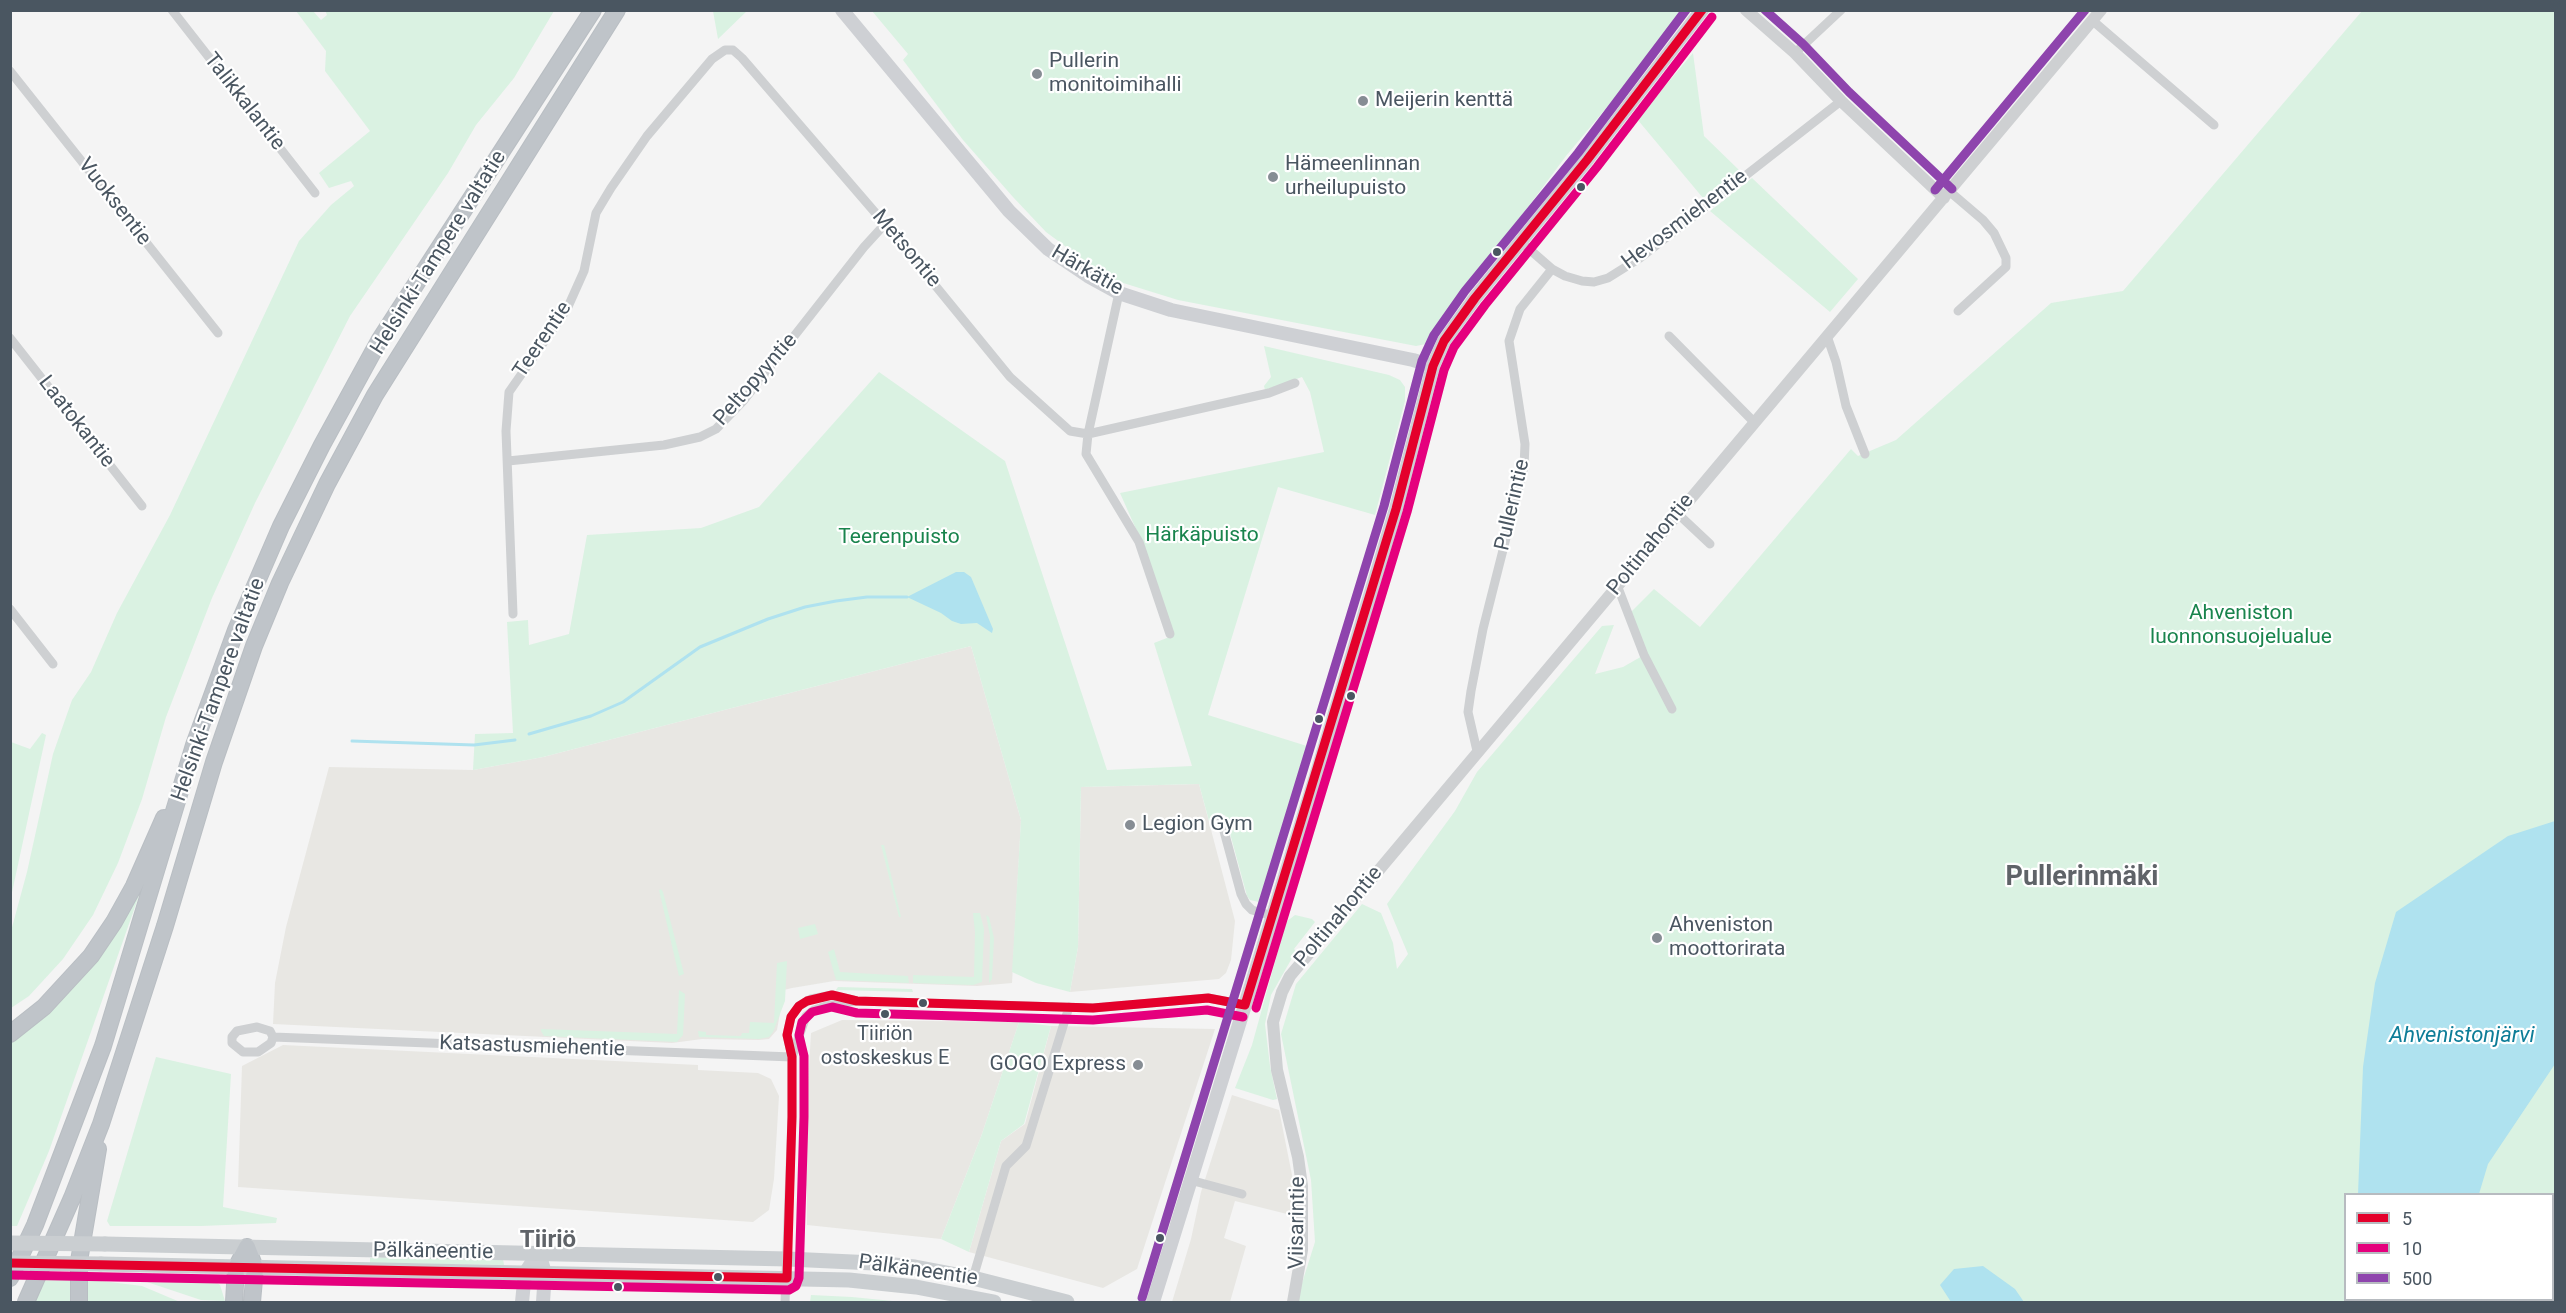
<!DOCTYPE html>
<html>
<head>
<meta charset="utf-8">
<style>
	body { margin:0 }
	#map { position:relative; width:2566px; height:1313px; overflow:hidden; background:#f4f4f4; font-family:Roboto,sans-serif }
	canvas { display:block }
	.frame { position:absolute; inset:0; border:12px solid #4a5661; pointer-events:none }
	.legend { position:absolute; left:2344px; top:1193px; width:210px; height:108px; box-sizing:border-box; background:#fff; border:2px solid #b7bbc0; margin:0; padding:8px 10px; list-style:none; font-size:18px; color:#4a5661 }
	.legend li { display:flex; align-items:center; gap:12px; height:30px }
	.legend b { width:30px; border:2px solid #b7bbc0 }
</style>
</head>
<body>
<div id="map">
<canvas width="2566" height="1313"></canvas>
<div class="frame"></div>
<ul class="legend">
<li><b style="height:8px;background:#e4002b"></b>5</li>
<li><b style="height:8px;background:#e5007d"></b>10</li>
<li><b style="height:8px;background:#8e44ad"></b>500</li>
</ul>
</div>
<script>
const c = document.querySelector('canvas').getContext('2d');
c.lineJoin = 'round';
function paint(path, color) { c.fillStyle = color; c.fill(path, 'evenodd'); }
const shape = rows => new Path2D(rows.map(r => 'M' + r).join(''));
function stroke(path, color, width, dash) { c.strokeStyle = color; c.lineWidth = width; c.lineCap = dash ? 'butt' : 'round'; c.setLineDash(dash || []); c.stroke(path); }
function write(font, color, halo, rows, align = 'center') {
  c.font = font + ' Roboto,sans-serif'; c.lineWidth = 4.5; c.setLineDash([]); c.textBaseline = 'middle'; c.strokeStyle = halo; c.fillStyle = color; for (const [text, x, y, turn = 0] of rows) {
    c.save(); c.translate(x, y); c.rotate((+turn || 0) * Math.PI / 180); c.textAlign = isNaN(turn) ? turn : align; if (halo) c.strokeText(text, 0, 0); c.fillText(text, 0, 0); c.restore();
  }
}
paint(shape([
	[971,646,1021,820,1012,983,977,986,834,981,792,988,784,990,777,1030,769,1039,759,1040,702,1039,672,1043,273,1024,275,983,286,927,329,767,473,770,543,757],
	[1199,784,1235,921,1231,960,1226,973,1219,979,1070,992,1078,947,1081,787],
	[842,1020,1019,1022,982,1134,941,1239,807,1225,807,1191,803,1167,811,1033],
	[1051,1026,1215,1029,1137,1269,1103,1288,969,1252,1001,1141,1025,1124],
	[283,1045,698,1065,698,1070,758,1073,771,1079,779,1096,774,1179,769,1210,753,1222,238,1187,242,1066],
	[1232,1095,1279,1110,1294,1185,1295,1216,1235,1201,1224,1238,1246,1246,1230,1302,1172,1302,1191,1239,1201,1192]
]), '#e8e7e3');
paint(shape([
	[325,10,554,11,514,78,476,125,448,173,350,316,255,503,212,598,166,717,142,799,118,863,93,915,63,959,29,996,11,1008,11,931,27,872,53,754,72,700,91,672,117,613,170,515,299,241,331,205,354,186,351,181,329,188,319,173,370,131,325,71,326,51,296,11,313,11,321,20,327,15],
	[713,11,713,10,747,11,718,39],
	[872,11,1685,11,1668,34,1566,156,1426,344,1416,346,1178,300,1120,282,1100,272,1046,232,1013,197,963,140,903,60,908,54],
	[2362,11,2555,11,2555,1302,1296,1302,1315,1242,1311,1180,1281,1034,1296,984,1362,904,1381,913,1393,943,1397,969,1408,954,1387,904,1455,811,1477,772,1602,626,1614,625,1595,674,1623,667,1644,655,1629,614,1654,589,1700,627,1851,449,1858,456,1896,440,2051,303,2123,291],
	[2358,1190,2363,1194,2552,1194,2552,1300,2346,1300,2346,1194,2358,1194],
	[1693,53,1704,136,1739,170,1703,198,1637,119],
	[1752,178,1858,279,1830,312,1710,211],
	[1264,346,1389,375,1400,380,1405,387,1405,401,1375,515,1278,487,1208,715,1310,747,1263,903,1250,900,1247,896,1225,815,1209,821,1199,784,1081,787,1078,947,1070,992,1036,983,1012,972,1021,820,971,646,543,757,473,770,475,734,513,733,507,622,528,620,529,645,569,634,587,535,701,528,759,507,879,372,1005,461,1107,770,1192,766,1154,643,1172,636,1140,538,1120,493,1324,452,1310,392,1302,377,1265,390,1264,386,1271,377],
	[42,733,46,735,11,897,11,742,30,749],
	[881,845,884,845,901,917,899,917],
	[142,887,49,1151,17,1226,11,1226,11,1040],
	[661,889,663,892,684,974,679,976,659,890],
	[973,913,980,913,984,929,982,982,973,985,913,983,913,975,974,977,975,932],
	[986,915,989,917,994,938,992,979,989,983,990,936],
	[1295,915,1312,919,1315,922,1294,949,1296,951,1271,995,1265,1024,1270,1066,1277,1099,1273,1100,1235,1088,1252,1045,1286,922],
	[815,924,818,934,800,939,798,928],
	[834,949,840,972,908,976,909,983,836,980,828,952],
	[787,961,785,1001,773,1032,769,1037,759,1039,699,1037,698,1031,706,1032,706,1035,741,1036,742,1033,749,1033,750,1022,774,1023,777,963],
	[838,987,912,989,913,992,836,990],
	[679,990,685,994,683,1035,677,1042,544,1036,541,1031,541,1029,677,1034],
	[1019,1022,1051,1026,1024,1124,1001,1141,969,1252,941,1239,982,1134],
	[156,1057,231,1074,223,1207,277,1218,276,1223,201,1226,110,1226,107,1221],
	[414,1256,503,1259,504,1265,370,1263,370,1258],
	[120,1273,208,1276,220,1285,225,1301,201,1300],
	[45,1277,72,1278,73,1302,35,1302],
	[85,1279,142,1286,180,1302,87,1302],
	[811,1295,852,1297,903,1302,810,1302]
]), '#daf2e2');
paint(shape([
	[956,572,964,572,971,577,993,629,992,633,977,623,961,624,952,621,941,613,907,597],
	[2555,821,2555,1064,2488,1164,2479,1194,2358,1194,2363,1067,2375,983,2396,912,2508,836],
	[1983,1266,2015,1289,2024,1302,1951,1302,1940,1285,1954,1269]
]), '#afe2ef');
stroke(shape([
	[529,734,591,716,623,702,700,647,768,619,805,607,836,601,867,597,907,597],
	[352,741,474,745,515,740]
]), '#afe2ef', 3);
const motorway = shape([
	[10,1034,44,1007,91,956,114,922,134,886,164,818],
	[247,1247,255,1268,252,1302],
	[10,1278,35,1225,103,1046,194,745,236,630,281,526,322,445,379,341,593,10],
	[26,1302,72,1198,101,1124,165,926,214,762,254,646,280,583,327,484,375,395,617,10],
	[79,1302,79,1261,98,1149],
	[234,1302,236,1268,247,1247]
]);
stroke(motorway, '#b9bec3', 18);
stroke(shape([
	[172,10,315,193],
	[2093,21,2214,125],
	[1795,53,1841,10],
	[10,71,218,333],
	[1949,191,1983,220,1994,233,2006,258,2006,267,1958,311],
	[1521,242,1552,269,1565,276,1582,281,1594,282,1608,278,1640,258,1841,101],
	[1119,293,1088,434,1086,454,1139,542,1170,634],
	[1669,336,1754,422],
	[1827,336,1836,362,1846,406,1865,454],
	[10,338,142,506],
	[508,461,664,445,700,437,716,429,744,400,864,247,885,224],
	[1677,513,1710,544],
	[1617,585,1644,655,1672,709],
	[10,609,53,664],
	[513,614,506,431,509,392,567,309,584,271,596,213,611,188,647,136,712,59,725,50,733,50,742,58,885,224,1010,377,1070,431,1088,434,1269,393,1295,383],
	[1477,751,1468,712,1471,691,1483,629,1524,467,1525,444,1509,341,1520,309,1552,269],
	[1221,820,1241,894,1246,904,1252,910,1273,916],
	[273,1037,271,1043,258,1052,243,1052,232,1043,232,1037,237,1031,257,1027,270,1031,273,1037,792,1057],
	[792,1057,806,1016,814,1010,826,1006,856,1001],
	[1190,1180,1242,1194],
	[973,1278,1006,1166,1026,1146,1069,1007],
	[785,1302,792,1117,792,1057,787,1035,791,1017,799,1006,811,999,832,995,857,1001,1093,1008,1208,998,1245,1005]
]), '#ced0d2', 9);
stroke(shape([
	[1746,10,1795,53,1841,101,1944,198],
	[1293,1302,1302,1250,1302,1186,1298,1157,1277,1070,1273,1022,1282,992,1290,976,2101,10]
]), '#ced0d2', 12);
stroke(shape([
	[842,10,1009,211,1048,249,1088,276,1119,293,1171,310,1413,360,1433,366],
	[542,1263,545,1273,543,1302],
	[522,1302,525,1273,538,1253],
	[1153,1302,1316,776,1396,509,1433,366,1444,341,1475,298,1587,160,1702,10]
]), '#ced0d4', 14);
stroke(shape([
	[105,1244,788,1259,874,1263,915,1267,973,1278,1067,1302],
	[101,1264,849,1280,916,1287,994,1302]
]), '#caced1', 15);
stroke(motorway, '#bfc4c9', 16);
stroke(shape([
	[10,1243,105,1244],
	[10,1263,101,1264]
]), '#caced1', 15);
stroke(shape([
	[1245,1005,1396,509,1433,366,1444,341,1475,298,1587,160,1702,10],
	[10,1263,787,1278,792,1117,792,1057,787,1035,791,1017,799,1006,807,1001,832,995,857,1001,1093,1008,1208,998,1245,1005]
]), '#e4002b', 9);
stroke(shape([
	[1256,1008,1407,512,1444,370,1454,347,1485,305,1597,167,1712,17],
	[10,1275,789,1290,796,1286,799,1278,804,1117,804,1056,799,1035,802,1022,812,1012,832,1007,857,1013,1093,1020,1207,1010,1243,1017]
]), '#e5007d', 9);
stroke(shape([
	[1765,10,1803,44,1849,92,1952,189],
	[1935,190,2085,10],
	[1142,1298,1384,506,1422,361,1434,335,1465,291,1578,153,1686,10]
]), '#8e44ad', 9);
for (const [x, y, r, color] of [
	[1037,74,6,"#868d94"],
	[1363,101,6,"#868d94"],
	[1273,177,6,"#868d94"],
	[1581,187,5,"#4a5661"],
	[1497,252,5,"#4a5661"],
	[1351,696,5,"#4a5661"],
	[1319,719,5,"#4a5661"],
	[1130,825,6,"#868d94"],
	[1657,938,6,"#868d94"],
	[923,1003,5,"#4a5661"],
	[885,1014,5,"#4a5661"],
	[1138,1065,6,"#868d94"],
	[1160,1238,5,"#4a5661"],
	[718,1277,5,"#4a5661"],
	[618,1287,5,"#4a5661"]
]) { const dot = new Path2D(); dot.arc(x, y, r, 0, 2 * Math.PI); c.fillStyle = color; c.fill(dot); stroke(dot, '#fff', 2); }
write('20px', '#4a5661', '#fff', [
	["Tiiriön",885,1035],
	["ostoskeskus E",885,1059]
]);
write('21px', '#4a5661', '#fff', [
	["Pullerin",1049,62],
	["monitoimihalli",1049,86],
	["Meijerin kenttä",1375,101],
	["Hämeenlinnan",1285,165],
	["urheilupuisto",1285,189],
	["Legion Gym",1142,825],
	["Ahveniston",1669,926],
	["moottorirata",1669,950],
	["GOGO Express",1126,1065,"right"]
], 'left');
write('21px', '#4a5661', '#fff', [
	["Talikkalantie",244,102,52],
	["Vuoksentie",114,202,52],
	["Hevosmiehentie",1685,220,-37],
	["Metsontie",906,249,50],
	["Helsinki-Tampere valtatie",439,253,-58],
	["Härkätie",1087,271,30],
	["Teerentie",543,340,-56],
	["Peltopyyntie",756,380,-49],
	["Laatokantie",76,422,52],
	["Pullerintie",1513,505,-77],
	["Poltinahontie",1651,545,-51],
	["Helsinki-Tampere valtatie",219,690,-70],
	["Poltinahontie",1339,917,-50],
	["Katsastusmiehentie",532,1047,2],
	["Viisarintie",1298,1223,-89],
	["Pälkäneentie",433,1252,1],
	["Pälkäneentie",918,1271,8]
]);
write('21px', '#19844d', '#fff', [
	["Härkäpuisto",1202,536],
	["Teerenpuisto",899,538],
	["Ahveniston",2241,614],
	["luonnonsuojelualue",2241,638]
]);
write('italic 22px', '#0e7d98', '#fff', [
	["Ahvenistonjärvi",2462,1036]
]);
write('bold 24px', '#5f6368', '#fff', [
	["Tiiriö",548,1241]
]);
write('bold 27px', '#5f6368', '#fff', [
	["Pullerinmäki",2082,878]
]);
</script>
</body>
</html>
